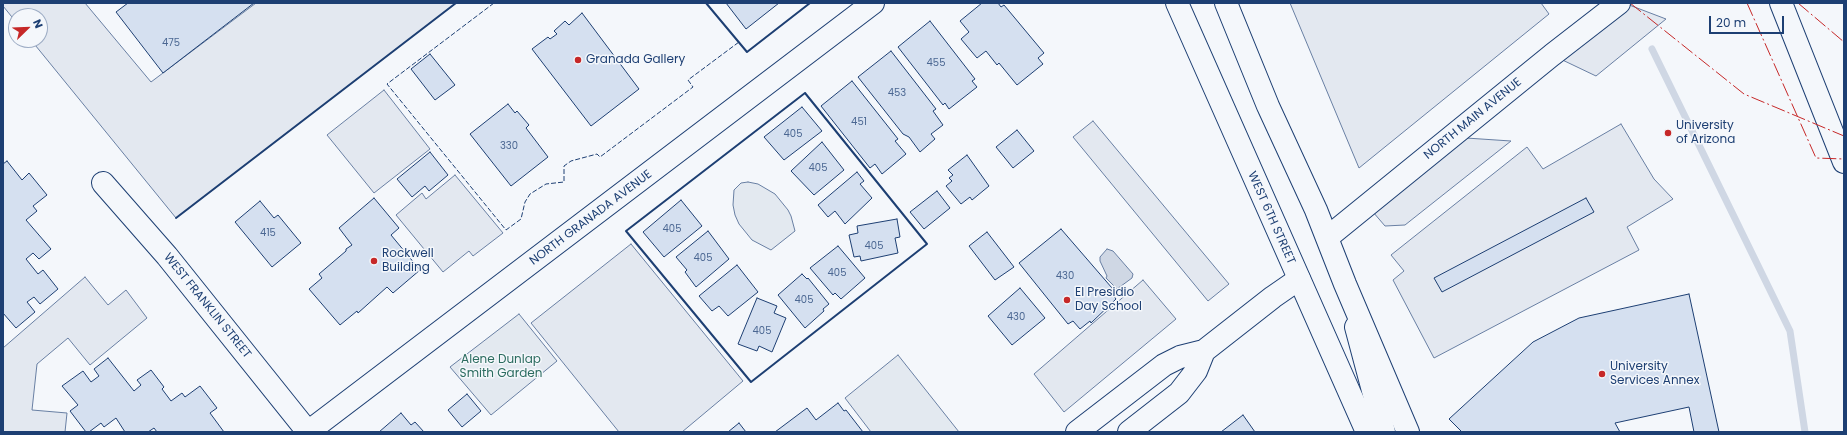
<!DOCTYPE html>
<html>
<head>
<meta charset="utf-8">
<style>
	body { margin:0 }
	#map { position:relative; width:1847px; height:435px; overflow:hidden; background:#f4f7fb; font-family:Poppins,sans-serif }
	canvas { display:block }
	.frame { position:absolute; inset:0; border:4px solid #1d3f73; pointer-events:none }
	.north { position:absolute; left:8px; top:8px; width:40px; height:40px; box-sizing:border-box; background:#f4f7fb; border:1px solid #9eadc5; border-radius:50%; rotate:67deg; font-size:11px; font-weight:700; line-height:16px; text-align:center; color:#1d3f73 }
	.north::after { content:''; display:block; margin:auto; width:14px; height:18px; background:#c62828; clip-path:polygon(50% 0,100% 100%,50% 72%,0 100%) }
	.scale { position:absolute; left:1709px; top:16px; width:75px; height:18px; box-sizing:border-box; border:2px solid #1d3f73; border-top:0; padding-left:5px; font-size:12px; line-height:14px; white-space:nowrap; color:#1d3f73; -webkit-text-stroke:3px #f4f7fb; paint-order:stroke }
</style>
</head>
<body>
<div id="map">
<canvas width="1847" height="435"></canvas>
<div class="frame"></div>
<div class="north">N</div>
<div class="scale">20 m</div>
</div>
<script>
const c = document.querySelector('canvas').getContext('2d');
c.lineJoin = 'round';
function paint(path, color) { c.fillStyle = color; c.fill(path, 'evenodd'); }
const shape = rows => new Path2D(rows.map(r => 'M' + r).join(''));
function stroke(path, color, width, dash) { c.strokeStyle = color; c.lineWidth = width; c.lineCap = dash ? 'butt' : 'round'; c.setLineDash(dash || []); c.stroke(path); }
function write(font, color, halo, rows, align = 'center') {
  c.font = font + ' Poppins,sans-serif'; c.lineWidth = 3; c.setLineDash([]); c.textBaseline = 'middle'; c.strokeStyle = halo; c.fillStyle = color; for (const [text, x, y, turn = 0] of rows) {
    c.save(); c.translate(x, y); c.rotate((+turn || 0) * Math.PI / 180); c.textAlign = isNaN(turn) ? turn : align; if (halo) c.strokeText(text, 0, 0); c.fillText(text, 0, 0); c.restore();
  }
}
const green = shape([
	[748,182,758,184,775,194,788,210,791,216,795,231,771,250,752,240,739,224,735,215,733,205,734,190,741,183,748,182],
	[519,314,557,361,491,415,450,367,519,314],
	[898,355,959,432,871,432,845,398,898,355]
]);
paint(green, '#e3e9f0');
stroke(green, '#687fa3', 1);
const parking = shape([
	[3,3,85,3,151,82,256,3,456,3,176,218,31,40,40,40,40,16,16,16,16,22,3,6,3,3],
	[1290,3,1541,3,1549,14,1359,168,1290,3],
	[1624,3,1666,19,1596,76,1552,55,1624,3],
	[384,90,430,149,374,193,327,135,384,90],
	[1093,121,1229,284,1208,301,1073,137,1093,121],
	[1621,124,1654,179,1673,199,1627,227,1639,250,1434,358,1393,280,1404,271,1391,255,1527,147,1543,169,1621,124],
	[1451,137,1511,141,1405,225,1385,226,1367,205,1451,137],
	[455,175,503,233,473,256,469,251,443,272,396,215,422,193,426,199,455,175],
	[631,244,743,381,682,432,619,432,531,323,631,244],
	[85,277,108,305,126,290,147,318,90,365,68,338,37,364,32,410,67,413,65,432,3,432,3,348,85,277],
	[1143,280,1176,319,1064,412,1034,374,1143,280]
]);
paint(parking, '#e3e8f0');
stroke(parking, '#687fa3', 1);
const water = shape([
	[1107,249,1113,251,1133,274,1132,278,1117,289,1106,278,1107,276,1100,261,1100,257,1107,249]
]);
paint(water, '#cfd7e4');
stroke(water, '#687fa3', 1);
stroke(shape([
	[1652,49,1790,331,1805,432]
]), '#cfd7e4', 7);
const building = shape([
	[128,3,254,3,163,73,116,12,128,3],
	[726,3,779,3,746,29,726,3],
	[982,3,998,3,1001,7,1004,5,1044,53,1038,58,1043,64,1017,85,999,63,997,65,986,51,977,58,961,39,969,32,960,21,982,3],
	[582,13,639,89,591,126,532,49,548,37,550,39,557,34,554,31,565,21,569,25,582,13],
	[930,21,975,79,972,81,977,87,949,109,945,103,943,105,898,47,930,21],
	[891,51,936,109,933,111,943,125,931,134,935,139,920,152,909,137,903,134,858,77,891,51],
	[430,54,455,85,435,100,411,69,430,54],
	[852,81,898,139,895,141,906,154,882,174,875,164,870,168,821,106,852,81],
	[508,104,515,113,517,111,529,125,526,128,548,157,511,186,470,134,508,104],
	[802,107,822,131,784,160,764,137,802,107],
	[1017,130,1034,151,1013,168,996,147,1017,130],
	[822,142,844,170,814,195,791,171,822,142],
	[430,152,448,175,429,191,425,186,412,197,397,179,430,152],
	[967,155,989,186,972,200,970,197,961,204,946,186,952,181,949,178,953,175,948,170,967,155],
	[7,161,22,180,29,173,47,195,33,206,37,211,26,220,51,249,39,259,33,253,26,259,38,274,43,270,58,289,40,304,34,297,27,302,35,312,16,328,3,313,3,164,7,161],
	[857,172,864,181,860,184,872,198,845,224,835,211,828,217,818,205,857,172],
	[937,191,950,208,924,229,910,212,937,191],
	[374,198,399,228,391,235,420,270,393,293,387,287,358,313,357,311,340,325,309,289,322,278,319,274,346,251,346,249,352,245,339,228,374,198],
	[1586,198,1594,212,1442,292,1434,278,1586,198],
	[681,200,702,226,664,257,643,232,681,200],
	[260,201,274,218,278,215,301,243,272,267,235,222,260,201],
	[897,219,900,237,895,238,898,253,861,261,860,256,854,257,849,235,858,233,857,226,897,219],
	[1061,229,1112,288,1109,290,1116,299,1091,323,1090,321,1080,329,1073,321,1068,324,1019,263,1061,229],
	[708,231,729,259,696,287,685,272,687,270,676,257,708,231],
	[987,232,1014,267,995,280,969,246,987,232],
	[838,246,865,278,841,299,835,293,833,295,810,268,838,246],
	[737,265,758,292,728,316,719,306,712,311,699,296,737,265],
	[802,274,807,279,808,278,829,304,823,309,824,311,805,328,778,295,802,274],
	[1020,288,1045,318,1012,345,988,316,1020,288],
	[1689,294,1719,432,1694,432,1689,407,1615,423,1620,432,1462,432,1449,419,1533,342,1579,318,1689,294],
	[757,298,777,306,774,313,786,318,772,352,759,346,757,351,738,344,757,298],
	[108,358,134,391,141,385,137,380,151,370,164,387,162,389,171,401,182,393,185,397,200,386,217,408,210,413,224,432,157,432,154,428,148,432,125,432,116,418,104,427,101,423,89,432,86,432,70,411,78,405,62,386,83,371,91,382,99,376,94,369,108,358],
	[467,394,481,411,462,427,448,410,467,394],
	[838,403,844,411,846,410,863,432,775,432,807,408,816,420,838,403],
	[401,413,411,425,415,422,424,432,379,432,401,413],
	[1243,415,1255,432,1221,432,1243,415],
	[739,423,746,432,728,432,739,423]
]);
paint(building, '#d5e0f0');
stroke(building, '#1d3f73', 1);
const minor = shape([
	[1781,3,1844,162],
	[103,183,167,256,308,432],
	[1328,237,1552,55,1619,3],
	[1356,327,1384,432],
	[1077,432,1164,365,1180,357,1204,351,1273,297,1299,279],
	[1129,432,1179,393,1196,371,1204,351]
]);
const major = shape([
	[1177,3,1367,432],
	[1226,3,1268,106,1316,210,1345,284,1408,432],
	[308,432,873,3]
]);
stroke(minor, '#1d3f73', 24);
stroke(major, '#1d3f73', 24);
stroke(minor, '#f4f7fb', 22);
stroke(major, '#f4f7fb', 22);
stroke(shape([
	[494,3,387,84,506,230,521,219,525,202,530,194,546,184,564,182,564,166,571,161,597,154,600,157,693,87,688,80,739,42]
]), '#1d3f73', 1, [5, 2]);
stroke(shape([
	[706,3,747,52,810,3],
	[805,93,927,244,751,382,626,231,805,93],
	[176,218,456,3]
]), '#1d3f73', 2);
stroke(shape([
	[1630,3,1744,94,1844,136],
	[1747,3,1816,158,1844,159],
	[1798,3,1844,42]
]), '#c62828', 1, [14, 3, 2, 3]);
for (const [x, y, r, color] of [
	[578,60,4,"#c62828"],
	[1668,133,4,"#c62828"],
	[374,261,4,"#c62828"],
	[1067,300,4,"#c62828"],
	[1602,374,4,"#c62828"]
]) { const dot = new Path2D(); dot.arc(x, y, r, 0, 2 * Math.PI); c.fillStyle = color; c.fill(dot); stroke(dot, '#f4f7fb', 1.5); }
write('10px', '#4b6792', null, [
	["475",171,43],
	["455",936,63],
	["453",897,93],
	["451",859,122],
	["405",793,134],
	["330",509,146],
	["405",818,168],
	["405",672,229],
	["415",268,233],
	["405",874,246],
	["405",703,258],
	["405",837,273],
	["430",1065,276],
	["405",804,300],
	["430",1016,317],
	["405",762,331]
]);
write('12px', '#1d3f73', '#f4f7fb', [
	["Granada Gallery",586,60],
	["University",1676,126],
	["of Arizona",1676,140],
	["Rockwell",382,254],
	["Building",382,268],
	["El Presidio",1075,293],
	["Day School",1075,307],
	["University",1610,367],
	["Services Annex",1610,381]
], 'left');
write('12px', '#1d3f73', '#f4f7fb', [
	["NORTH MAIN AVENUE",1473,119,-39],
	["NORTH GRANADA AVENUE",591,218,-37],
	["WEST 6TH STREET",1271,218,66],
	["WEST FRANKLIN STREET",207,306,51]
]);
write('12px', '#2c6c60', '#f4f7fb', [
	["Alene Dunlap",501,360],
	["Smith Garden",501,374]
]);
</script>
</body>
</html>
